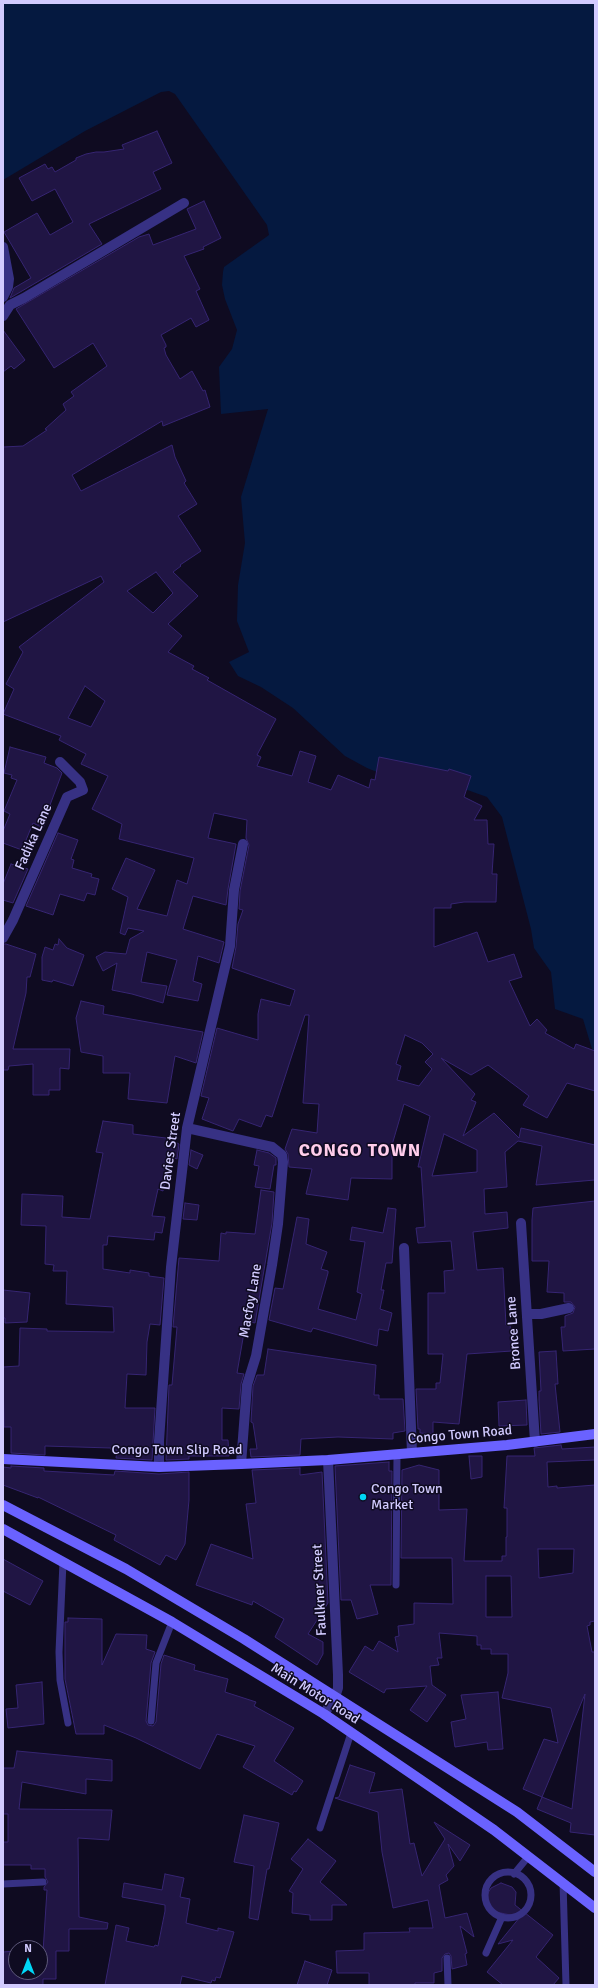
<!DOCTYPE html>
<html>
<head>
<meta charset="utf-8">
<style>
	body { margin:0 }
	#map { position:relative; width:598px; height:1988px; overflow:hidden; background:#0f0b21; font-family:Signika,sans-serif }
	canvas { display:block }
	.frame { position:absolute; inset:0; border:4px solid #d2cbff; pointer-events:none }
	.north { position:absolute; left:8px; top:1940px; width:40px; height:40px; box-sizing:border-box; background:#0f0b21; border:1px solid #5d587a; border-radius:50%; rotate:0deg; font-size:11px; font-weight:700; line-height:16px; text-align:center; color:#d2cbff }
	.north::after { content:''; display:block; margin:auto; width:14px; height:18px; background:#00d6f6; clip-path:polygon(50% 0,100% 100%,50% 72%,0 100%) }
</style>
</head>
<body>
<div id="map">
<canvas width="598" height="1988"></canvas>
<div class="frame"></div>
<div class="north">N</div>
</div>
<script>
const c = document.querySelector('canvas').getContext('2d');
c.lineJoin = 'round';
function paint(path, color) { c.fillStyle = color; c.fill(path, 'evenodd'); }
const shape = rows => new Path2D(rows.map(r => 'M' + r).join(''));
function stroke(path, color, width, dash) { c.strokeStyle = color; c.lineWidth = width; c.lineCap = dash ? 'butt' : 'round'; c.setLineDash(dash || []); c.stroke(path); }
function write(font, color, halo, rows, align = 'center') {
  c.font = font + ' Signika,sans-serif'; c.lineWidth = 3; c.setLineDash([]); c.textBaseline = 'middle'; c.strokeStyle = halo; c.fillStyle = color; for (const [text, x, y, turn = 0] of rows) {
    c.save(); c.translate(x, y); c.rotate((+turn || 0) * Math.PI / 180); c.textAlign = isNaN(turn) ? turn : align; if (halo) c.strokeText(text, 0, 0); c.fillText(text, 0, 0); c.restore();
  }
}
paint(shape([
	[3,3,595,3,595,1051,592,1049,583,1019,555,1009,551,972,534,948,531,929,502,817,487,797,459,787,407,784,367,768,345,756,293,708,261,687,238,676,229,662,249,652,237,621,238,585,245,543,241,497,268,409,221,414,219,367,232,349,237,330,225,299,222,285,223,272,224,267,269,235,267,225,175,94,169,91,161,92,85,131,3,180]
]), '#051940');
const building = shape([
	[157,131,172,163,153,172,161,189,89,224,102,244,10,298,14,288,31,278,4,232,37,213,50,235,73,222,55,189,32,201,19,178,45,164,48,169,52,167,55,172,76,160,76,158,86,154,96,152,104,152,124,149,122,145,157,131],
	[204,201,221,238,203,247,204,249,184,256,200,289,196,291,209,320,196,327,191,318,161,335,166,345,166,347,164,348,166,355,180,379,192,371,203,391,205,390,210,407,163,426,162,421,72,475,81,491,172,445,175,457,186,481,184,483,197,504,178,516,201,551,180,565,181,566,173,572,198,596,168,624,182,636,168,652,194,666,192,669,209,678,207,680,276,719,257,755,261,757,257,766,292,776,300,751,316,756,308,782,331,790,338,775,369,788,371,779,375,780,379,757,448,771,449,769,471,776,464,797,482,806,474,820,487,820,488,844,494,844,492,874,497,874,496,902,464,902,451,904,451,908,434,908,434,947,477,932,488,962,514,954,522,977,509,981,530,1026,537,1019,547,1030,545,1033,574,1049,576,1044,595,1051,595,1091,567,1083,547,1118,523,1105,529,1096,488,1065,471,1075,441,1058,475,1094,471,1100,476,1102,463,1136,494,1113,519,1138,521,1128,595,1145,595,1180,536,1185,542,1146,518,1141,505,1152,507,1187,484,1189,485,1214,507,1212,508,1228,473,1232,477,1270,503,1268,506,1325,510,1324,512,1351,467,1354,459,1424,433,1422,433,1434,420,1433,420,1429,418,1429,416,1389,436,1389,436,1383,440,1383,443,1354,428,1354,428,1293,445,1293,444,1271,454,1270,451,1241,418,1243,416,1228,425,1227,421,1167,418,1167,430,1116,404,1104,392,1145,392,1179,351,1178,348,1200,306,1194,312,1169,289,1167,288,1154,285,1149,292,1129,317,1133,319,1104,303,1103,309,1015,305,1015,272,1117,266,1115,261,1127,239,1119,233,1131,202,1119,209,1098,201,1096,217,1028,258,1040,258,1014,261,999,290,1006,295,990,232,968,236,947,238,924,243,910,239,909,240,891,249,845,246,838,247,820,214,813,208,838,236,844,228,889,226,905,193,896,183,929,224,942,219,963,198,956,193,981,202,984,198,1001,167,995,177,960,147,952,141,982,167,986,163,1003,132,994,112,990,117,963,103,971,96,957,105,952,126,954,130,939,144,931,128,928,125,935,120,933,128,897,112,889,126,858,155,870,137,909,167,916,177,880,187,884,194,858,119,839,122,824,92,809,108,776,81,764,86,754,59,740,61,736,3,714,14,689,6,684,23,652,19,647,104,582,101,576,3,622,3,447,23,446,47,430,45,429,66,410,63,404,74,396,71,392,107,366,93,343,54,368,16,309,139,237,149,234,153,245,196,229,187,209,204,201],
	[156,572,173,593,153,613,127,591,156,572],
	[85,686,105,701,91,727,68,718,85,686],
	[405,1035,422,1043,433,1054,425,1062,432,1069,419,1086,397,1080,401,1066,396,1064,405,1035],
	[444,1134,477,1150,477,1172,432,1176,444,1134],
	[3,330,25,360,14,369,11,366,3,372,3,330],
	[10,747,46,757,44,763,57,768,62,773,50,805,52,806,43,828,33,823,22,850,3,843,3,831,10,814,4,811,17,780,11,778,12,775,4,773,10,747],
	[58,833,78,840,71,859,74,860,72,868,92,874,91,877,99,879,95,895,87,893,84,901,60,894,53,915,26,906,58,833],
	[11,864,28,869,13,903,3,900,3,884,11,864],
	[59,939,67,948,84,955,73,986,53,980,52,982,42,980,42,957,45,947,53,950,55,944,58,945,59,939],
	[3,944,6,944,36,954,30,977,27,977,26,993,13,1049,70,1049,69,1069,60,1068,60,1090,49,1090,49,1095,33,1095,33,1064,9,1066,8,1070,3,1070,3,944],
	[81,1001,104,1006,103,1014,203,1032,196,1063,175,1056,167,1103,128,1099,130,1073,103,1073,103,1056,81,1052,76,1018,81,1001],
	[103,1121,133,1125,133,1134,174,1139,173,1141,179,1144,177,1159,172,1157,163,1191,158,1189,152,1216,165,1217,162,1233,155,1232,154,1240,108,1236,107,1245,103,1245,103,1269,130,1273,130,1270,149,1273,149,1276,164,1278,160,1325,150,1324,147,1342,146,1375,127,1374,125,1408,155,1408,152,1460,116,1458,117,1450,111,1450,111,1448,45,1446,45,1455,11,1453,11,1427,4,1427,3,1367,19,1366,20,1328,47,1329,47,1331,114,1332,113,1307,66,1304,67,1271,53,1271,54,1265,45,1264,46,1226,21,1225,22,1194,63,1196,62,1217,90,1219,103,1153,96,1152,103,1121],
	[191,1150,203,1155,197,1169,189,1165,191,1150],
	[257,1150,269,1153,276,1158,276,1165,274,1165,270,1189,255,1187,259,1166,254,1165,257,1150],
	[261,1190,274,1192,272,1223,255,1323,246,1321,237,1373,244,1374,241,1384,239,1409,222,1408,222,1440,228,1440,229,1456,189,1456,189,1459,166,1460,169,1385,172,1385,177,1327,173,1327,179,1258,219,1261,221,1233,226,1234,226,1232,255,1234,261,1190],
	[595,1201,595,1349,563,1351,561,1327,565,1327,565,1316,573,1313,575,1307,571,1302,564,1302,564,1293,547,1292,549,1261,532,1261,532,1220,533,1208,595,1201],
	[185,1203,199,1205,197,1220,183,1219,185,1203],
	[388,1208,396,1209,392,1263,386,1263,381,1290,384,1290,380,1309,392,1313,388,1331,379,1329,377,1346,313,1328,311,1332,269,1320,275,1288,283,1289,297,1217,309,1219,306,1244,327,1252,321,1269,328,1271,328,1273,318,1309,356,1320,362,1294,357,1292,365,1242,350,1240,352,1227,383,1233,388,1208],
	[3,1290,30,1293,27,1322,5,1323,5,1318,3,1318,3,1290],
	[268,1349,376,1365,374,1395,379,1395,379,1399,403,1399,405,1431,393,1433,393,1439,338,1437,301,1439,300,1455,251,1457,250,1449,257,1449,253,1423,251,1422,253,1386,257,1375,264,1375,268,1349],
	[556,1351,558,1384,555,1384,560,1432,541,1434,539,1400,539,1391,541,1391,539,1352,556,1351],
	[526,1400,527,1425,499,1426,498,1402,526,1400],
	[561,1445,562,1449,595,1447,595,1460,547,1462,548,1487,557,1486,557,1488,595,1485,595,1621,590,1622,590,1625,587,1626,592,1652,595,1652,595,1835,570,1832,571,1823,537,1809,542,1797,572,1809,585,1694,542,1797,523,1789,544,1739,558,1743,551,1708,502,1698,508,1673,508,1654,491,1654,491,1649,481,1649,481,1645,477,1645,477,1636,439,1633,442,1658,437,1658,439,1665,430,1666,432,1685,446,1695,427,1722,410,1710,427,1686,386,1689,384,1693,349,1672,365,1646,373,1651,379,1641,398,1652,395,1637,399,1636,398,1626,414,1624,414,1603,453,1604,452,1558,401,1558,402,1470,419,1465,439,1470,439,1510,467,1509,464,1561,502,1561,502,1556,506,1556,506,1537,507,1537,507,1508,504,1508,507,1456,535,1456,534,1448,561,1445],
	[538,1549,574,1549,573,1573,539,1578,538,1549],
	[486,1576,511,1576,512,1617,486,1617,486,1576],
	[469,1456,482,1456,482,1477,471,1479,469,1456],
	[389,1462,389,1471,392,1471,391,1585,370,1585,378,1614,357,1619,351,1600,341,1600,335,1466,389,1462],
	[11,1466,44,1468,44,1471,114,1475,115,1471,159,1474,189,1472,189,1500,185,1544,176,1560,166,1555,160,1565,114,1540,116,1535,38,1497,38,1498,3,1485,3,1467,11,1468,11,1466],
	[300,1468,300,1475,322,1472,328,1603,308,1634,323,1642,323,1654,317,1665,275,1637,284,1619,253,1601,252,1605,196,1585,211,1544,253,1559,246,1504,256,1503,252,1470,300,1468],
	[3,1559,43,1581,30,1605,3,1591,3,1559],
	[68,1618,102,1619,102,1665,116,1634,147,1635,146,1649,155,1652,151,1663,146,1721,148,1725,153,1726,156,1722,161,1664,164,1655,195,1665,194,1670,228,1679,225,1692,256,1702,254,1706,294,1728,274,1761,303,1781,296,1792,294,1791,292,1795,243,1767,255,1746,217,1734,200,1769,136,1738,104,1725,104,1734,76,1734,65,1679,65,1622,68,1622,68,1618],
	[42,1682,44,1724,8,1728,6,1709,18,1708,16,1685,42,1682],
	[498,1692,503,1749,488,1750,487,1742,455,1747,451,1722,466,1719,461,1695,498,1692],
	[17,1751,112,1760,112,1781,86,1779,86,1794,22,1782,19,1809,112,1810,109,1840,78,1838,79,1917,108,1923,107,1929,69,1929,69,1951,56,1951,56,1979,43,1979,43,1985,3,1985,3,1952,16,1951,16,1972,40,1972,40,1952,43,1952,47,1890,44,1890,44,1887,48,1882,45,1877,45,1869,31,1869,31,1865,3,1865,3,1842,8,1842,8,1814,3,1814,3,1768,14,1768,17,1751],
	[350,1765,375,1773,369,1793,402,1789,410,1844,414,1843,422,1876,445,1839,434,1822,470,1845,460,1861,448,1844,454,1866,446,1875,448,1880,439,1885,445,1918,467,1913,474,1937,460,1926,467,1953,465,1954,467,1965,452,1969,451,1956,449,1953,445,1954,442,1958,442,1971,434,1973,434,1983,415,1983,415,1985,369,1985,369,1973,337,1973,336,1951,364,1950,364,1933,410,1932,409,1928,433,1928,428,1900,393,1908,382,1852,378,1812,335,1798,339,1797,350,1765],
	[244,1815,279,1823,269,1869,267,1869,258,1920,249,1918,254,1866,234,1862,244,1815],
	[308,1839,336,1861,320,1882,347,1905,332,1905,332,1920,310,1920,310,1915,292,1913,293,1893,289,1891,303,1869,291,1859,308,1839],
	[165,1874,184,1878,180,1897,190,1899,186,1923,218,1931,218,1928,234,1932,220,1978,216,1977,215,1981,212,1980,211,1983,182,1976,180,1985,105,1985,116,1925,129,1928,126,1941,154,1947,155,1945,158,1946,165,1911,165,1905,122,1897,124,1883,162,1890,165,1874],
	[501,1883,512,1887,516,1892,515,1905,553,1935,536,1957,559,1978,553,1985,503,1985,487,1972,513,1940,498,1944,520,1917,496,1912,491,1909,486,1901,488,1893,491,1888,501,1883],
	[305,1961,332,1970,327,1985,297,1985,305,1961]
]);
paint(building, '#201544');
stroke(building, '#362572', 1);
stroke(shape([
	[63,1562,59,1652,60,1680,68,1723],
	[396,1585,397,1454],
	[151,1721,156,1663,172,1622],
	[320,1828,351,1733],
	'485 1895a23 23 0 1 1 46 0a23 23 0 1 1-46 0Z',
	[514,1874,528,1857],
	[563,1882,566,1985],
	[3,1884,43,1882],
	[486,1953,502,1917],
	[447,1958,448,1985]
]), '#373184', 7);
stroke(shape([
	[3,247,9,279,8,287,3,297],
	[3,316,10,305,24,298,184,203],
	[3,938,13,920,67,797,83,790,80,782,60,762],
	[187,1128,272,1147,282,1155,283,1162,278,1224,272,1265,256,1356,247,1385,241,1464],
	[521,1223,535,1442],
	[404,1248,412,1453],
	[527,1314,541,1314,569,1308],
	[159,1467,159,1441,171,1267,187,1128,230,946,234,890,243,844],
	[324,1714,335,1697,338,1688,338,1675,328,1460]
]), '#373184', 10);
stroke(shape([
	[3,1459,159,1467,241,1464,328,1460,507,1445,595,1434],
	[3,1505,126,1569,244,1639,517,1812,595,1872],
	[3,1529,172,1622,324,1714,494,1830,595,1908]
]), '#6a62ff', 10);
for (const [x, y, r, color] of [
	[363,1497,4,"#00d6f6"]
]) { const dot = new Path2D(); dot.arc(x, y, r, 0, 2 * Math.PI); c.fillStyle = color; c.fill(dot); stroke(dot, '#0f0b21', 1.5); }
write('14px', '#d2cbff', '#0f0b21', [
	["Fadika Lane",34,837,-66],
	["Davies Street",171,1151,-82],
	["Macfoy Lane",251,1301,-80],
	["Bronce Lane",514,1333,-94],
	["Congo Town Road",460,1435,-5],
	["Congo Town Slip Road",177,1450],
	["Faulkner Street",320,1590,-93],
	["Main Motor Road",315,1694,32]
]);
write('14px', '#d2cbff', '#0f0b21', [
	["Congo Town",371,1489],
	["Market",371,1505]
], 'left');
c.letterSpacing = '1px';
write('bold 18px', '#ffcdeb', '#0f0b21', [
	["CONGO TOWN",360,1151]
]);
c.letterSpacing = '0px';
</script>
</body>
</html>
